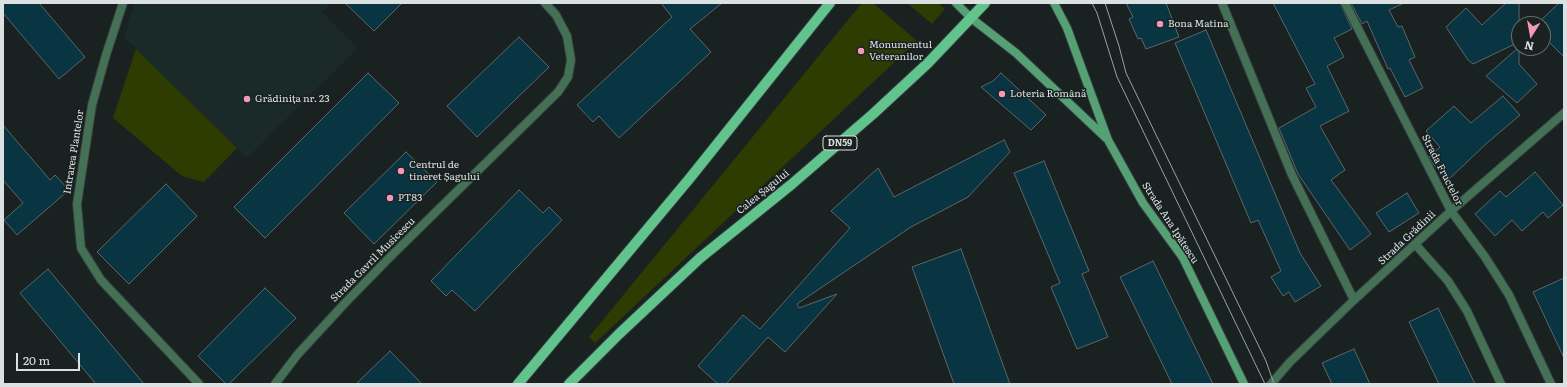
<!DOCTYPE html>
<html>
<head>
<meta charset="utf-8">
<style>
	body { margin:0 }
	#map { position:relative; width:1567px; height:387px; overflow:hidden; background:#192121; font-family:Literata,serif }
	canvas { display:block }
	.frame { position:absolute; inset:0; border:4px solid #dbe1e0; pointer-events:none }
	.north { position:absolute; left:1511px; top:16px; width:40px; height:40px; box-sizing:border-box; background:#192121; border:1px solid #676e6d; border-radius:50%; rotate:191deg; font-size:11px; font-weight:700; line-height:16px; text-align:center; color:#dbe1e0 }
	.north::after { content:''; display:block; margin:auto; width:14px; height:18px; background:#f09ab6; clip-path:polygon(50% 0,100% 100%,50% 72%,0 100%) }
	.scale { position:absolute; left:16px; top:353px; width:64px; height:18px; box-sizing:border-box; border:2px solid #dbe1e0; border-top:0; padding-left:5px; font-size:12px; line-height:14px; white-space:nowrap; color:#dbe1e0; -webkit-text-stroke:3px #192121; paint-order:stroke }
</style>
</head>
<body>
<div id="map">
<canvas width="1567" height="387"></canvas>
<div class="frame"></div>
<div class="north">N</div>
<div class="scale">20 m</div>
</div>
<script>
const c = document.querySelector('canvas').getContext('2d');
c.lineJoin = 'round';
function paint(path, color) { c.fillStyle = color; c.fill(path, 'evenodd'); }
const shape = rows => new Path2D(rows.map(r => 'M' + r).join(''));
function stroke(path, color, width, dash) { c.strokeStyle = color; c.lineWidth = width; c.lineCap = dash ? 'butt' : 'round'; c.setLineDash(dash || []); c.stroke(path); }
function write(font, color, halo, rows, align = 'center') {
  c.font = font + ' Literata,serif'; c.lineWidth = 3; c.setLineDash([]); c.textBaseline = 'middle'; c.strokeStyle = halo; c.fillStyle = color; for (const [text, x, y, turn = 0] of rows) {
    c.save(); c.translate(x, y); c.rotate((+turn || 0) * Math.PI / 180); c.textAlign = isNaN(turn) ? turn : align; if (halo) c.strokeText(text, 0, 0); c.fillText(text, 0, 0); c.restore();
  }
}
paint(shape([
	[135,3,331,3,322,12,358,48,247,158,124,37]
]), '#192a28');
paint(shape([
	[862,3,873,3,917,41,595,343,589,337],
	[907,3,938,3,945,9,932,24],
	[136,49,237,148,204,182,182,176,113,118]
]), '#2e3c02');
const building = shape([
	[3,3,39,3,85,57,59,79,3,13,3,3],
	[345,3,402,3,374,31,345,3],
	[661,3,722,3,690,29,711,52,619,138,599,116,593,122,577,105,672,17,661,3],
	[1126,3,1166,3,1179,37,1146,49,1141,38,1138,39,1129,19,1133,17,1126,3],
	[1273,3,1340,3,1352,29,1334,38,1344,57,1327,66,1349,111,1320,126,1345,170,1331,180,1371,234,1350,250,1298,174,1279,128,1316,107,1306,88,1315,84,1273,3],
	[1351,3,1404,3,1389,10,1398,27,1402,26,1415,57,1409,60,1423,88,1405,97,1390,68,1388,69,1367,21,1362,24,1351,3],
	[1506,3,1519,3,1519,42,1473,64,1468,60,1446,27,1466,8,1482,25,1506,3],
	[1559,3,1564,3,1564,57,1543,36,1543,24,1537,24,1559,3],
	[1206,30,1300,253,1321,286,1295,302,1289,292,1283,296,1271,277,1281,271,1258,220,1251,223,1175,43,1206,30],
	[519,37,549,67,477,137,447,106,519,37],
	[1519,47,1519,64,1537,84,1517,103,1486,76,1519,47],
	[368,73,399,103,265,238,234,207,368,73],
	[1001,73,1046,115,1031,130,981,87,993,81,1001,73],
	[1503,96,1520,115,1487,143,1448,180,1433,164,1429,157,1440,147,1426,131,1454,106,1471,123,1503,96],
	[3,125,50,180,55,175,69,190,17,235,4,220,23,203,3,180,3,125],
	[1004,140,1010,152,968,197,911,227,797,304,799,308,837,294,785,352,768,337,726,384,718,384,698,366,743,315,760,329,850,228,831,211,878,168,894,197,1004,140],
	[406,152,437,182,374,244,344,213,406,152],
	[1044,161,1089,271,1082,274,1108,337,1077,349,1051,287,1060,283,1014,173,1044,161],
	[1535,172,1563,205,1548,218,1543,212,1522,231,1512,220,1495,236,1475,214,1500,191,1506,197,1535,172],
	[166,184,197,216,129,284,97,252,166,184],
	[519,190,543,213,549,207,562,220,475,311,452,290,446,296,431,281,519,190],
	[1407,193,1419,213,1389,232,1376,213,1407,193],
	[961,249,1010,384,954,384,912,267,961,249],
	[1153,261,1213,384,1172,384,1120,277,1153,261],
	[48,269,144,384,96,384,20,293,48,269],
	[1564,278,1564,358,1533,292,1564,278],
	[265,288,296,318,229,384,226,384,198,356,265,288],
	[1438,308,1475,384,1439,384,1409,322,1438,308],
	[1354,349,1370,384,1332,384,1322,363,1354,349],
	[390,351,422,384,356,384,390,351]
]);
paint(building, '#093543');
stroke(building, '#5d6669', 1);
const street = shape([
	[123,3,106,55,92,105,77,204,81,248,101,280,199,384],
	[1222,3,1292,175,1354,300],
	[1345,3,1451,211,1485,257,1509,295,1551,384],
	[1415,244,1448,281,1467,311,1501,384],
	[275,384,298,354,346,302,391,256,558,92,568,77,571,60,567,36,556,15,545,3],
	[1271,384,1290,362,1354,300,1451,211,1564,113]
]);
const secondary = shape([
	[956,3,971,18,1016,53,1106,138],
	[1054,3,1067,28,1108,140,1143,203,1183,258,1244,384]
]);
const primary = shape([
	[518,384,690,178,830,3],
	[569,384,619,334,700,258,792,184,873,114,928,63,985,3]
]);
stroke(street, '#343c3c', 10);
stroke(secondary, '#343c3c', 10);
stroke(primary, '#343c3c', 12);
stroke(street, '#447156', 8);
stroke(secondary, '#55a075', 8);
stroke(primary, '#61c48d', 10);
stroke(shape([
	[1092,3,1097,13,1117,77,1265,384],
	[1105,3,1119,46,1126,73,1266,361,1274,384]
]), '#9da3a3', 1);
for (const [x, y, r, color] of [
	[1160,24,4,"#f09ab6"],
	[861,51,4,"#f09ab6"],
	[1002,94,4,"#f09ab6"],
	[247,99,4,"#f09ab6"],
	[401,171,4,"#f09ab6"],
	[390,198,4,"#f09ab6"]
]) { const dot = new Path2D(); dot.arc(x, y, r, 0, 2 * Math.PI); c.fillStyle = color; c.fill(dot); stroke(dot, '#192121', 1.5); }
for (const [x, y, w] of [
	[840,143,34]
]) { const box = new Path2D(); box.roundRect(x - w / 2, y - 7, w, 14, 3); c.fillStyle = '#192121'; c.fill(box); stroke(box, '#dbe1e0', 1); }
write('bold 9px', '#dbe1e0', null, [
	["DN59",840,143]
]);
write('10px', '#dbe1e0', '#192121', [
	["Bona Matina",1168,24],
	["Monumentul",869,45],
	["Veteranilor",869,57],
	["Loteria Română",1010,94],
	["Grădinița nr. 23",255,99],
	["Centrul de",409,165],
	["tineret Șagului",409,177],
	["PT83",398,198]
], 'left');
write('10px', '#dbe1e0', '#192121', [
	["Intrarea Plantelor",74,152,-81],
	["Strada Fructelor",1442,170,63],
	["Calea Șagului",763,192,-39],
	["Strada Ana Ipătescu",1170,223,57],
	["Strada Grădinii",1407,238,-43],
	["Strada Gavril Musicescu",373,260,-45]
]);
</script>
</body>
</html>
